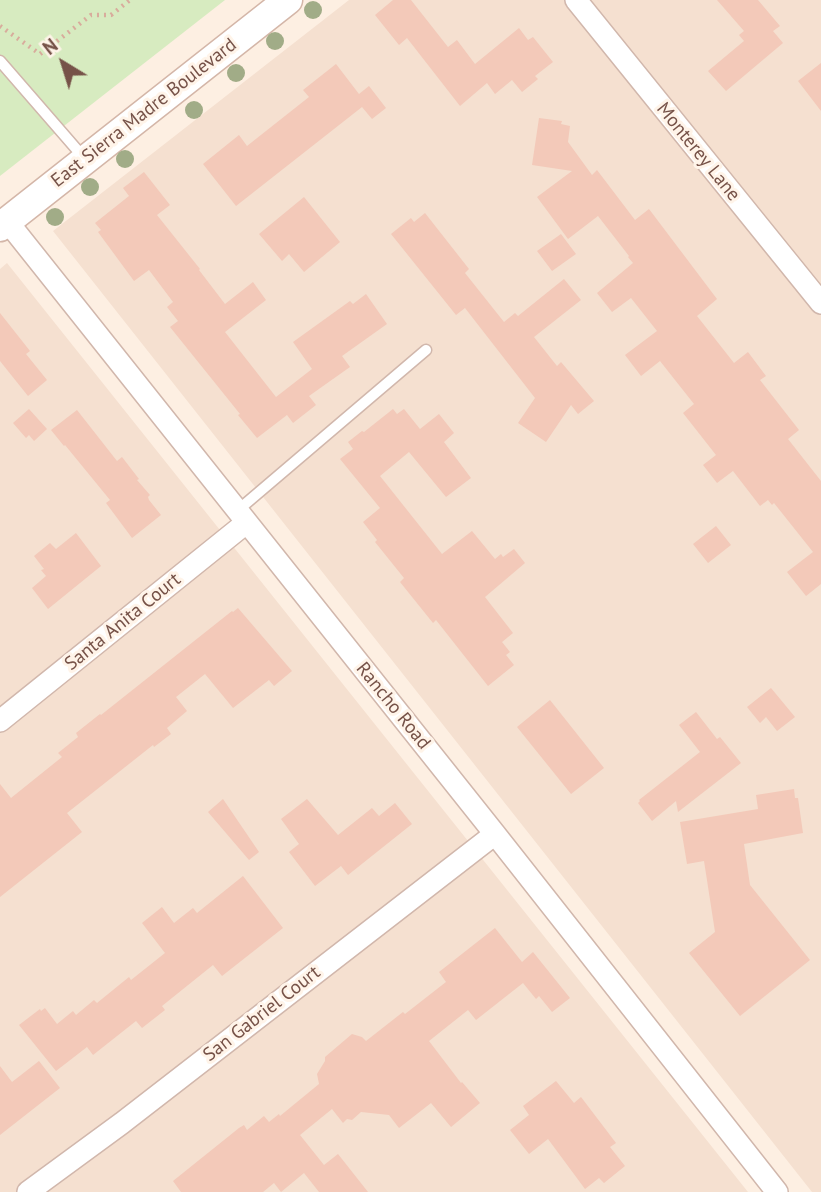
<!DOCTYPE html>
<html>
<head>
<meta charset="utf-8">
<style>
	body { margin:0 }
	#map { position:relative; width:821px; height:1192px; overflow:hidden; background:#fdefe2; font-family:"PT Sans",sans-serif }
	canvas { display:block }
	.north { position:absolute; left:28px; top:28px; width:70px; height:70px; -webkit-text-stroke:5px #fff4e9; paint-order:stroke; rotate:322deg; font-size:19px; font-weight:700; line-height:28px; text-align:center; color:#765248 }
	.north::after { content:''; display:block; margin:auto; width:24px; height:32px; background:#765248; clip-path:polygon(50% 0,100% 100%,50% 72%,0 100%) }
</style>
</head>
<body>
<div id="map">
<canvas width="821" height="1192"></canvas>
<div class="north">N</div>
</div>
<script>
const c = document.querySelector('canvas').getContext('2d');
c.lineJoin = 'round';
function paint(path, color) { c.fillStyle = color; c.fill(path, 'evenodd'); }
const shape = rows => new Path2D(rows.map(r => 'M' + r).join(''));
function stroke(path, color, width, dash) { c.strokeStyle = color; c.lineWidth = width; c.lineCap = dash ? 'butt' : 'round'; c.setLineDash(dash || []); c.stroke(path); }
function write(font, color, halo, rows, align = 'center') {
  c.font = font + ' "PT Sans",sans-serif'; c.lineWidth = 6; c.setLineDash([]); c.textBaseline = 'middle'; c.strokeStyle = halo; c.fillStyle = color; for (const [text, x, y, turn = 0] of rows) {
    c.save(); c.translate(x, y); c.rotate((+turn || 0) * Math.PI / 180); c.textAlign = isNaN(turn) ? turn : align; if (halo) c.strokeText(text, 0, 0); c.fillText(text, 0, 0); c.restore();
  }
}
paint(shape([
	[349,0,821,0,821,1192,812,1192,53,231],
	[7,263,748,1192,0,1192,0,269]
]), '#f5e0d0');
paint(shape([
	[0,0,225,0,0,176]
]), '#d7ebc0');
paint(shape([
	[393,0,411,0,448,47,457,40,475,64,519,28,528,40,533,37,553,62,535,76,538,79,522,92,512,80,495,94,487,83,460,106,407,38,399,45,375,15],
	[717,0,758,0,780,26,773,31,783,43,726,91,708,71,744,41,739,35,744,31],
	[821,63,821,111,798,81],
	[336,64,359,94,369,86,386,108,372,119,362,107,236,206,203,164,239,135,247,146,309,97,303,90],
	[539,118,562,121,561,124,570,126,568,142,592,175,597,170,635,220,649,209,717,299,697,316,734,363,748,352,766,376,760,380,799,430,788,439,821,481,821,584,806,596,787,572,813,552,774,503,772,505,768,500,760,506,733,471,717,483,703,465,716,455,683,413,694,404,660,361,641,376,625,355,657,331,631,298,612,312,597,293,633,263,628,257,629,256,598,216,568,239,537,197,572,171,532,165],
	[144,172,170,205,157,215,200,269,199,270,225,304,253,282,266,300,225,332,276,397,312,369,293,342,350,301,353,304,366,294,387,324,342,356,350,367,309,396,316,405,293,423,287,415,257,438,238,415,240,414,170,327,178,321,167,307,173,302,149,270,134,281,98,232,101,230,95,223,129,196,123,188],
	[304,197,340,242,304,272,289,254,282,261,259,234],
	[425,213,469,269,465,273,504,322,515,313,518,316,564,279,581,300,534,337,557,366,561,362,594,401,578,414,571,405,546,442,518,423,535,398,465,308,456,315,391,234,411,218,414,222],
	[561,234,576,254,552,271,537,251],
	[0,313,30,351,26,354,47,380,28,396,0,361],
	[29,409,47,429,34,441,29,435,26,438,13,423],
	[393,409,397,414,404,409,420,429,439,414,454,433,444,442,471,478,446,497,409,452,380,476,442,554,472,531,495,559,501,554,503,557,514,549,525,563,485,597,513,633,502,642,510,652,506,655,514,665,488,686,436,620,433,623,400,582,404,578,375,542,377,540,363,522,380,508,340,459,353,449,348,442,362,431,364,432],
	[77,410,117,461,122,457,139,479,137,480,150,495,148,497,149,500,161,515,132,538,106,503,110,500,65,445,64,446,51,430],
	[716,526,731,545,708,563,693,544],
	[76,533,101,566,48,609,32,588,46,576,41,570,44,569,34,556,50,543,56,549],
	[238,608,292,671,274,686,269,680,233,708,205,674,176,697,187,711,167,728,171,734,154,747,153,745,67,813,82,832,0,897,0,784,11,798,62,757,58,753,78,737,76,733,100,714,101,715,232,611,233,612],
	[771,688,795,717,777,731,766,717,760,723,747,707],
	[550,700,604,768,571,794,517,727],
	[696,712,717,739,720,737,741,763,678,812,676,801,652,821,638,803,640,801,639,800,700,752,679,725],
	[794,789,795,798,798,798,803,833,744,844,750,885,810,960,740,1016,689,953,715,932,704,861,687,864,680,822,758,809,756,795],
	[223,799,259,852,249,860,208,812],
	[307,799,338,835,372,808,379,816,395,803,412,824,348,875,341,866,315,886,289,852,299,844,281,819],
	[243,876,283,928,222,976,213,965,162,1006,165,1010,142,1028,136,1021,93,1055,87,1047,56,1071,19,1025,40,1009,41,1011,45,1008,57,1024,73,1011,76,1015,94,1000,97,1003,129,977,131,980,165,953,142,923,162,907,174,923,193,908,197,913],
	[495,928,522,962,533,952,570,998,552,1012,539,996,536,999,523,983,476,1020,468,1010,429,1041,461,1083,462,1082,480,1103,451,1127,431,1103,399,1128,389,1115,361,1112,352,1120,347,1119,343,1123,332,1109,300,1135,324,1165,338,1154,368,1192,319,1192,304,1173,281,1192,274,1183,263,1192,181,1192,173,1181,239,1128,244,1125,247,1130,264,1116,269,1122,279,1114,280,1116,319,1084,317,1074,325,1061,325,1057,352,1034,362,1037,366,1041,403,1012,405,1014,446,982,439,972],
	[39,1061,60,1088,0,1135,0,1066,12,1082],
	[556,1081,574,1103,581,1097,616,1143,610,1147,625,1166,604,1183,599,1178,585,1189,548,1139,529,1154,510,1130,529,1115,523,1106]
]), '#f3c9b9');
const lane = shape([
	[0,61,85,159],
	[237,511,426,350]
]);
const street = shape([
	[576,0,821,303],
	[7,221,495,834,777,1192],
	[0,721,246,523],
	[28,1192,122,1123,495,834]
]);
const secondary = shape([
	[0,227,288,0]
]);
stroke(lane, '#d1b7ac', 13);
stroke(street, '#d1b7ac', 24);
stroke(secondary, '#d4b6a8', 31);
stroke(shape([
	[0,26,40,54,91,15,111,15,130,0]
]), '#d8ac9c', 4.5, [2, 5]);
stroke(lane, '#fff', 10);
stroke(street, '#fff', 21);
stroke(secondary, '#fff', 28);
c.fillStyle = '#a1ac87';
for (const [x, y] of [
	[313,10],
	[275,41],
	[236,73],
	[194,110],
	[125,159],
	[90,187],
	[55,217]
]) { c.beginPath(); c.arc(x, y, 9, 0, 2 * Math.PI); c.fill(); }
write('19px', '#765248', '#fff4e9', [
	["East Sierra Madre Boulevard",144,113,-38],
	["Monterey Lane",698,152,51],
	["Santa Anita Court",123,622,-39],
	["Rancho Road",393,706,51],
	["San Gabriel Court",262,1014,-38]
]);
</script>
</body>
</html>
